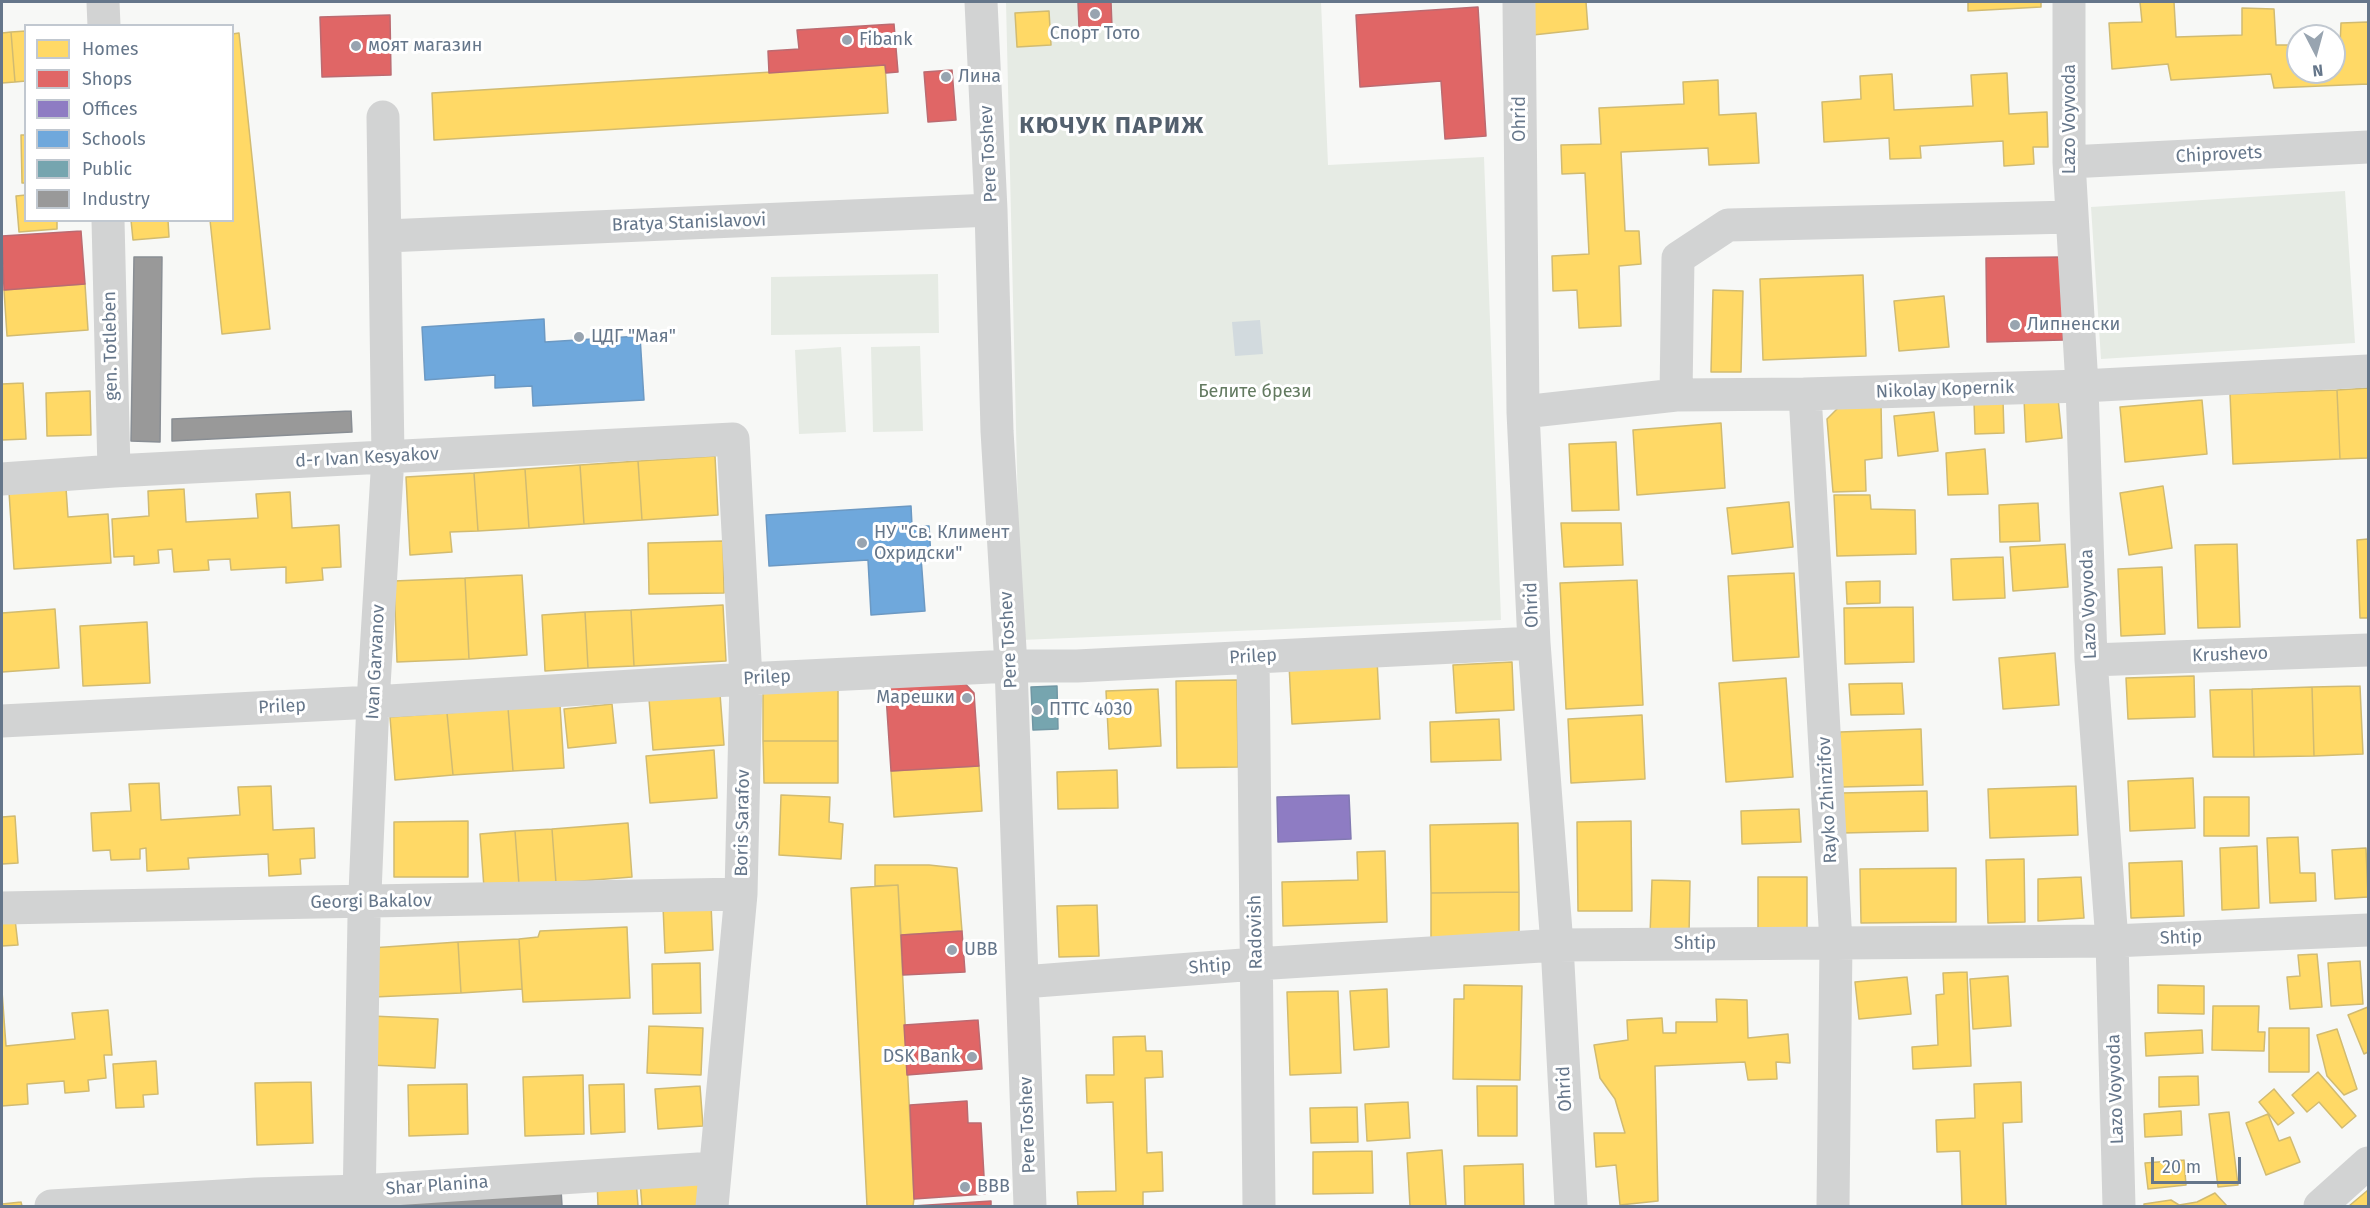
<!DOCTYPE html>
<html>
<head>
<meta charset="utf-8">
<style>
	body { margin:0 }
	#map { position:relative; width:2370px; height:1208px; overflow:hidden; background:#f7f8f6; font-family:"Fira Sans",sans-serif }
	canvas { display:block }
	.frame { position:absolute; inset:0; border:3px solid #65768a; pointer-events:none }
	.legend { position:absolute; left:24px; top:24px; width:210px; height:198px; box-sizing:border-box; background:#fff; border:2px solid #c1c8d0; margin:0; padding:8px 10px; list-style:none; font-size:18px; color:#65768a }
	.legend li { display:flex; align-items:center; gap:12px; height:30px }
	.legend b { width:30px; border:2px solid #c1c8d0 }
	.north { position:absolute; left:2286px; top:24px; width:60px; height:60px; box-sizing:border-box; background:#fff; border:2px solid #c1c8d0; border-radius:50%; rotate:174deg; font-size:16px; font-weight:700; line-height:24px; text-align:center; color:#65768a }
	.north::after { content:''; display:block; margin:auto; width:21px; height:27px; background:#98a4b0; clip-path:polygon(50% 0,100% 100%,50% 72%,0 100%) }
	.scale { position:absolute; left:2151px; top:1157px; width:90px; height:27px; box-sizing:border-box; border:3px solid #65768a; border-top:0; padding-left:8px; font-size:18px; line-height:21px; white-space:nowrap; color:#65768a; -webkit-text-stroke:4px #fff; paint-order:stroke }
</style>
</head>
<body>
<div id="map">
<canvas width="2370" height="1208"></canvas>
<div class="frame"></div>
<ul class="legend">
<li><b style="height:16px;background:#ffd966"></b>Homes</li>
<li><b style="height:16px;background:#e06666"></b>Shops</li>
<li><b style="height:16px;background:#8e7cc3"></b>Offices</li>
<li><b style="height:16px;background:#6fa8dc"></b>Schools</li>
<li><b style="height:16px;background:#76a5af"></b>Public</li>
<li><b style="height:16px;background:#999"></b>Industry</li>
</ul>
<div class="north">N</div>
<div class="scale">20 m</div>
</div>
<script>
const c = document.querySelector('canvas').getContext('2d');
c.lineJoin = 'round';
function paint(path, color) { c.fillStyle = color; c.fill(path, 'evenodd'); }
const shape = rows => new Path2D(rows.map(r => 'M' + r).join(''));
function stroke(path, color, width, dash) { c.strokeStyle = color; c.lineWidth = width; c.lineCap = dash ? 'butt' : 'round'; c.setLineDash(dash || []); c.stroke(path); }
function write(font, color, halo, rows, align = 'center') {
  c.font = font + ' "Fira Sans",sans-serif'; c.lineWidth = 6; c.setLineDash([]); c.textBaseline = 'middle'; c.strokeStyle = halo; c.fillStyle = color; for (const [text, x, y, turn = 0] of rows) {
    c.save(); c.translate(x, y); c.rotate((+turn || 0) * Math.PI / 180); c.textAlign = isNaN(turn) ? turn : align; if (halo) c.strokeText(text, 0, 0); c.fillText(text, 0, 0); c.restore();
  }
}
paint(shape([
	[1006,2,1321,2,1328,165,1484,157,1501,620,1021,640],
	[2345,191,2355,343,2101,359,2091,207],
	[938,274,939,333,771,335,771,277],
	[920,346,923,431,873,432,871,347],
	[841,347,846,432,799,434,795,350]
]), '#e6ebe4');
paint(shape([
	[1260,320,1263,354,1235,356,1232,322]
]), '#d2dade');
const homes = shape([
	[1530,2,1586,2,1588,29,1533,35,1530,2],
	[1968,2,2041,2,2041,7,1968,11,1968,2],
	[2140,2,2174,2,2176,37,2242,35,2242,8,2274,9,2276,45,2298,45,2298,72,2334,72,2334,46,2340,46,2341,23,2368,22,2368,95,2368,84,2274,88,2271,74,2171,80,2168,64,2112,69,2109,23,2142,22,2140,2],
	[1049,11,1051,45,1017,47,1015,13,1049,11],
	[26,31,26,81,15,82,11,32,26,31],
	[11,32,15,82,2,83,2,33,11,32],
	[239,33,270,329,222,334,210,220,232,220,232,34,239,33],
	[885,65,888,113,434,140,432,93,885,65],
	[2007,73,2009,114,2047,112,2048,147,2033,147,2034,164,2004,166,2003,141,1920,146,1921,158,1890,159,1889,138,1824,142,1822,102,1861,99,1860,76,1892,74,1894,110,1973,106,1971,75,2007,73],
	[1718,80,1719,115,1756,113,1759,163,1709,165,1708,148,1621,152,1625,231,1639,231,1641,264,1619,266,1621,326,1579,328,1577,290,1553,291,1552,256,1589,254,1585,173,1562,174,1561,145,1601,144,1599,108,1684,104,1683,82,1718,80],
	[21,135,26,135,26,183,22,183,21,135],
	[26,195,26,220,57,220,57,229,19,232,16,196,26,195],
	[131,220,168,220,169,237,133,240,131,220],
	[1863,275,1866,356,1763,360,1760,279,1863,275],
	[85,284,88,330,7,336,4,290,85,284],
	[1713,290,1743,291,1741,372,1711,372,1713,290],
	[1944,296,1949,347,1899,351,1894,301,1944,296],
	[23,383,26,439,2,440,2,384,23,383],
	[2368,388,2368,458,2340,459,2337,390,2368,388],
	[2337,390,2340,459,2233,464,2230,394,2337,390],
	[90,391,91,435,47,436,46,393,90,391],
	[2058,398,2062,438,2026,442,2024,399,2058,398],
	[2003,400,2004,433,1975,434,1974,401,2003,400],
	[2202,400,2207,454,2125,462,2120,407,2202,400],
	[1843,403,1881,403,1882,458,1865,460,1866,491,1833,492,1827,419,1843,403],
	[1934,412,1938,451,1898,456,1894,416,1934,412],
	[1721,423,1725,488,1637,495,1633,430,1721,423],
	[1616,442,1619,510,1572,511,1569,444,1616,442],
	[1985,449,1988,494,1948,495,1946,453,1985,449],
	[715,456,718,515,642,520,638,461,715,456],
	[638,461,642,520,584,524,580,465,638,461],
	[580,465,584,524,529,528,525,469,580,465],
	[525,469,529,528,478,531,474,473,525,469],
	[474,473,478,531,450,532,452,552,410,555,406,477,474,473],
	[2163,486,2172,548,2129,555,2120,493,2163,486],
	[66,488,68,517,108,514,111,563,14,569,9,492,66,488],
	[184,489,186,522,258,518,256,494,290,492,292,528,339,525,341,567,322,568,323,580,286,583,286,567,231,570,230,559,208,560,209,570,174,572,172,549,158,550,159,563,134,565,134,556,114,557,112,519,149,516,148,491,184,489],
	[1834,495,1870,495,1871,509,1915,510,1916,554,1837,556,1834,495],
	[1789,502,1793,547,1732,554,1727,508,1789,502],
	[2038,503,2040,541,2000,542,1999,505,2038,503],
	[1561,523,1621,523,1623,565,1564,567,1561,523],
	[2368,539,2368,618,2360,618,2357,540,2368,539],
	[723,541,724,593,649,594,648,543,723,541],
	[2065,544,2068,587,2013,591,2010,547,2065,544],
	[2237,544,2240,627,2198,628,2195,545,2237,544],
	[2003,557,2005,598,1953,600,1951,559,2003,557],
	[2162,567,2165,634,2121,636,2118,569,2162,567],
	[1794,573,1799,657,1733,661,1728,576,1794,573],
	[522,575,527,655,469,659,465,578,522,575],
	[465,578,469,659,397,662,394,581,465,578],
	[1637,580,1643,705,1566,709,1560,583,1637,580],
	[1880,581,1880,603,1847,604,1846,582,1880,581],
	[723,605,726,661,634,666,631,610,723,605],
	[1913,607,1914,662,1845,664,1844,608,1913,607],
	[55,609,59,668,2,672,2,613,55,609],
	[631,610,634,666,588,668,585,612,631,610],
	[585,612,588,668,545,671,542,615,585,612],
	[147,622,150,683,83,686,80,626,147,622],
	[2055,653,2059,705,2003,709,1999,658,2055,653],
	[1377,659,1380,719,1292,724,1289,664,1377,659],
	[1512,662,1514,710,1456,713,1453,665,1512,662],
	[2194,676,2195,717,2128,719,2126,678,2194,676],
	[1786,678,1793,777,1726,782,1719,683,1786,678],
	[1237,680,1238,767,1177,768,1176,681,1237,680],
	[763,683,838,683,838,741,763,741,763,683],
	[1902,683,1904,714,1851,715,1849,684,1902,683],
	[2360,686,2363,754,2314,756,2312,687,2360,686],
	[2312,687,2314,756,2254,757,2252,689,2312,687],
	[1158,689,1161,746,1109,749,1106,691,1158,689],
	[2252,689,2254,757,2213,757,2210,690,2252,689],
	[720,694,724,745,653,750,649,699,720,694],
	[612,704,616,743,568,748,564,709,612,704],
	[560,705,564,768,513,771,508,708,560,705],
	[508,708,513,771,453,775,447,713,508,708],
	[447,713,453,775,395,780,390,717,447,713],
	[1642,715,1645,779,1571,783,1568,719,1642,715],
	[1499,719,1501,760,1431,762,1430,722,1499,719],
	[1921,729,1923,785,1841,787,1840,732,1921,729],
	[763,741,838,741,838,783,764,783,763,741],
	[714,750,717,798,650,803,646,756,714,750],
	[979,766,982,811,894,817,891,771,979,766],
	[1117,770,1118,808,1058,809,1057,772,1117,770],
	[2193,778,2195,828,2130,831,2128,781,2193,778],
	[159,783,161,820,240,815,238,787,271,786,273,830,314,828,315,858,300,859,301,874,269,876,268,854,188,858,189,869,147,871,146,848,140,849,140,859,111,860,110,850,93,851,91,813,131,811,129,784,159,783],
	[2076,786,2078,835,1990,838,1988,789,2076,786],
	[1927,791,1928,831,1843,833,1842,793,1927,791],
	[781,795,830,797,829,822,843,824,841,859,779,855,781,795],
	[2204,797,2249,797,2249,836,2204,836,2204,797],
	[1799,809,1801,842,1742,844,1741,811,1799,809],
	[15,816,18,863,2,864,2,817,15,816],
	[468,821,468,877,394,877,394,822,468,821],
	[1631,821,1632,911,1578,911,1577,822,1631,821],
	[628,823,632,877,556,883,552,829,628,823],
	[1518,823,1519,892,1431,893,1430,825,1518,823],
	[552,829,556,883,519,885,515,831,552,829],
	[515,831,519,885,484,888,480,834,515,831],
	[2298,837,2300,873,2315,873,2316,901,2270,903,2267,838,2298,837],
	[2257,846,2259,908,2222,910,2220,848,2257,846],
	[2366,848,2368,897,2335,899,2332,850,2366,848],
	[1385,851,1387,922,1283,926,1282,882,1358,880,1357,852,1385,851],
	[2024,859,2025,922,1988,923,1986,860,2024,859],
	[2182,861,2184,916,2131,918,2129,863,2182,861],
	[875,865,929,865,957,868,962,931,901,935,898,885,875,886,875,865],
	[1956,868,1956,922,1861,923,1860,869,1956,868],
	[1758,877,1807,877,1807,932,1758,932,1758,877],
	[2081,877,2084,918,2038,921,2038,879,2081,877],
	[1652,880,1690,881,1689,936,1650,935,1652,880],
	[898,885,914,1199,913,1206,867,1206,851,888,898,885],
	[1519,892,1519,937,1431,938,1431,893,1519,892],
	[711,904,713,950,665,953,663,906,711,904],
	[1097,905,1099,956,1059,957,1057,906,1097,905],
	[2,916,15,919,18,945,2,946,2,916],
	[627,927,630,998,523,1002,519,939,538,937,540,931,627,927],
	[519,939,522,989,461,993,458,942,519,939],
	[458,942,461,993,374,997,371,948,458,942],
	[2317,954,2322,1007,2290,1009,2287,977,2300,976,2298,955,2317,954],
	[2360,961,2363,1004,2331,1006,2328,963,2360,961],
	[700,963,701,1013,653,1014,652,964,700,963],
	[1967,972,1971,1066,1913,1069,1912,1047,1938,1045,1936,995,1944,994,1943,973,1967,972],
	[2008,976,2011,1026,1973,1029,1970,979,2008,976],
	[1907,977,1911,1014,1859,1019,1855,982,1907,977],
	[1464,985,1522,986,1520,1080,1453,1079,1454,999,1464,999,1464,985],
	[2158,985,2204,986,2204,1014,2158,1013,2158,985],
	[1387,989,1389,1047,1354,1050,1350,991,1387,989],
	[2,991,6,1046,75,1039,72,1013,108,1010,112,1055,104,1055,106,1078,88,1080,89,1091,65,1093,64,1081,27,1084,28,1104,2,1106,2,991],
	[1338,991,1341,1073,1290,1075,1287,992,1338,991],
	[1716,999,1747,1000,1748,1038,1788,1034,1790,1063,1776,1062,1777,1079,1748,1080,1745,1062,1655,1066,1658,1201,1620,1205,1616,1165,1596,1167,1594,1133,1625,1133,1615,1099,1600,1078,1594,1045,1628,1040,1627,1020,1662,1018,1663,1033,1676,1033,1676,1022,1717,1022,1716,999],
	[2213,1006,2259,1006,2258,1032,2265,1032,2264,1051,2212,1050,2213,1006],
	[2368,1007,2368,1052,2364,1054,2348,1015,2368,1007],
	[372,1016,438,1019,435,1068,370,1065,372,1016],
	[649,1026,703,1028,701,1075,647,1073,649,1026],
	[2269,1028,2309,1028,2309,1072,2269,1072,2269,1028],
	[2337,1029,2357,1089,2344,1095,2327,1076,2317,1035,2337,1029],
	[2202,1030,2203,1053,2146,1056,2145,1033,2202,1030],
	[1145,1036,1146,1051,1162,1051,1163,1077,1145,1078,1147,1153,1162,1152,1163,1191,1143,1192,1143,1206,1078,1206,1077,1192,1116,1191,1113,1102,1087,1103,1086,1075,1114,1075,1113,1037,1145,1036],
	[156,1061,158,1094,143,1095,144,1107,116,1108,113,1064,156,1061],
	[2318,1072,2356,1116,2342,1128,2319,1102,2307,1112,2292,1095,2318,1072],
	[583,1075,584,1134,525,1136,523,1077,583,1075],
	[2198,1076,2199,1105,2159,1107,2159,1077,2198,1076],
	[311,1082,313,1143,257,1145,255,1083,311,1082],
	[2021,1082,2022,1122,2003,1123,2006,1206,1962,1206,1960,1151,1937,1152,1936,1120,1975,1118,1974,1084,2021,1082],
	[467,1084,468,1134,409,1136,408,1085,467,1084],
	[624,1084,625,1132,591,1134,589,1085,624,1084],
	[700,1086,703,1126,658,1129,655,1089,700,1086],
	[1477,1086,1517,1086,1517,1136,1478,1136,1477,1086],
	[2274,1089,2294,1113,2278,1125,2259,1102,2274,1089],
	[1408,1102,1410,1138,1367,1141,1365,1104,1408,1102],
	[1357,1107,1358,1142,1311,1143,1310,1108,1357,1107],
	[2181,1111,2182,1135,2145,1137,2144,1114,2181,1111],
	[2229,1112,2238,1185,2218,1187,2209,1114,2229,1112],
	[2268,1114,2279,1141,2290,1137,2300,1162,2266,1175,2246,1123,2268,1114],
	[1442,1150,1446,1206,1410,1206,1407,1153,1442,1150],
	[1372,1151,1373,1193,1313,1194,1313,1152,1372,1151],
	[2184,1160,2186,1185,2148,1189,2145,1163,2184,1160],
	[1523,1164,1524,1206,1465,1206,1464,1166,1523,1164],
	[701,1177,703,1206,642,1206,640,1181,701,1177],
	[636,1179,638,1206,598,1206,597,1181,636,1179],
	[2368,1190,2368,1206,2349,1206,2368,1190],
	[2215,1193,2227,1206,2144,1206,2144,1204,2171,1200,2179,1205,2197,1202,2215,1193],
	[21,1202,22,1206,2,1206,2,1204,21,1202]
]);
paint(homes, '#ffd966');
stroke(homes, '#d1bb71', 1.5);
const shops = shape([
	[1078,2,1111,2,1112,27,1079,28,1078,2],
	[1478,7,1486,136,1445,139,1441,81,1360,87,1356,15,1478,7],
	[390,15,391,75,322,77,320,17,390,15],
	[894,24,898,72,886,73,885,65,769,73,768,51,799,49,797,30,894,24],
	[952,70,956,120,928,122,924,72,952,70],
	[81,231,85,284,4,290,2,236,81,231],
	[2062,257,2063,340,1987,342,1986,258,2062,257],
	[957,675,974,693,979,766,891,771,885,680,957,675],
	[962,931,965,972,903,975,901,935,962,931],
	[978,1020,982,1069,907,1075,904,1025,978,1020],
	[967,1101,968,1123,981,1123,985,1194,914,1199,910,1105,967,1101],
	[991,1201,991,1206,913,1206,991,1201]
]);
paint(shops, '#e06666');
stroke(shops, '#bb6b71', 1.5);
const offices = shape([
	[1349,795,1351,839,1278,842,1277,797,1349,795]
]);
paint(offices, '#8e7cc3');
stroke(offices, '#827ab2', 1.5);
const schools = shape([
	[544,319,545,342,640,336,644,400,533,406,532,386,495,388,495,375,425,380,422,327,544,319],
	[911,506,912,526,929,526,931,557,921,557,925,611,871,615,868,560,769,566,766,515,911,506]
]);
paint(schools, '#6fa8dc');
stroke(schools, '#6c99c3', 1.5);
const public = shape([
	[1057,686,1058,729,1033,730,1031,687,1057,686]
]);
paint(public, '#76a5af');
stroke(public, '#7197a4', 1.5);
const industry = shape([
	[134,257,162,257,160,442,131,441,134,257],
	[351,411,352,432,172,441,172,419,351,411],
	[561,1189,562,1206,372,1206,561,1189]
]);
paint(industry, '#999');
stroke(industry, '#898e94', 1.5);
stroke(shape([
	[103,2,104,26],
	[981,2,991,210,997,431,1011,666,1030,1206],
	[1519,2,1523,412,1534,643,1557,945,1571,1206],
	[2069,2,2069,162,2082,386,2091,660,2112,941,2119,1206],
	[2069,162,2368,147],
	[108,220,114,471],
	[386,236,991,210],
	[1805,394,1836,943,1833,1206],
	[1676,395,1678,258,1728,225,2072,217],
	[1523,412,1676,395,1805,394,2082,386,2368,371],
	[2,479,114,471,733,439,746,679,741,894,712,1206],
	[1253,657,1259,1206],
	[2091,660,2368,650],
	[2,721,373,702,746,679,1011,666,1077,666,1534,643],
	[2,908,741,894],
	[1023,982,1256,964,1557,945,2112,941,2368,930],
	[51,1206,256,1194,361,1191,714,1168],
	[359,1206,364,917,373,702,388,457,383,117],
	[2320,1206,2368,1163]
]), '#d2d3d3', 33);
for (const [x, y, r, color] of [
	[1095,14,6,"#98a4b0"],
	[847,40,6,"#98a4b0"],
	[356,46,6,"#98a4b0"],
	[946,77,6,"#98a4b0"],
	[2015,325,6,"#98a4b0"],
	[579,337,6,"#98a4b0"],
	[862,543,6,"#98a4b0"],
	[967,698,6,"#98a4b0"],
	[1037,710,6,"#98a4b0"],
	[952,950,6,"#98a4b0"],
	[972,1057,6,"#98a4b0"],
	[965,1187,6,"#98a4b0"]
]) { const dot = new Path2D(); dot.arc(x, y, r, 0, 2 * Math.PI); c.fillStyle = color; c.fill(dot); stroke(dot, '#fff', 2); }
write('18px', '#65768a', '#fff', [
	["Спорт Тото",1095,34,"center"],
	["Fibank",859,40],
	["моят магазин",368,46],
	["Лина",958,77],
	["Липненски",2027,325],
	["ЦДГ \"Мая\"",591,337],
	["НУ \"Св. Климент",874,533],
	["Охридски\"",874,554],
	["Марешки",955,698,"right"],
	["ПТТС 4030",1049,710],
	["UBB",964,950],
	["DSK Bank",960,1057,"right"],
	["BBB",977,1187]
], 'left');
write('18px', '#65768a', '#fff', [
	["Ohrid",1520,119,-90],
	["Lazo Voyvoda",2070,119,-90],
	["Pere Toshev",989,154,-93],
	["Chiprovets",2219,155,-3],
	["Bratya Stanislavovi",689,223,-2],
	["gen. Totleben",111,346,-91],
	["Nikolay Kopernik",1945,390,-2],
	["d-r Ivan Kesyakov",367,458,-3],
	["Lazo Voyvoda",2089,604,-92],
	["Ohrid",1532,605,-92],
	["Pere Toshev",1009,640,-93],
	["Krushevo",2230,655,-2],
	["Prilep",1253,657,-3],
	["Ivan Garvanov",376,662,-87],
	["Prilep",767,678,-3],
	["Prilep",282,707,-3],
	["Rayko Zhinzifov",1828,800,-93],
	["Boris Sarafov",743,823,-89],
	["Georgi Bakalov",371,902,-1],
	["Radovish",1256,932,-91],
	["Shtip",2181,938,-2],
	["Shtip",1695,944],
	["Shtip",1210,967,-4],
	["Ohrid",1565,1089,-93],
	["Lazo Voyvoda",2116,1089,-92],
	["Pere Toshev",1028,1125,-92],
	["Shar Planina",437,1186,-4]
]);
write('18px', '#637a60', '#fff', [
	["Белите брези",1255,392]
]);
c.letterSpacing = '1.5px';
write('bold 24px', '#53606e', '#fff', [
	["КЮЧУК ПАРИЖ",1112,126]
]);
c.letterSpacing = '0px';
</script>
</body>
</html>
